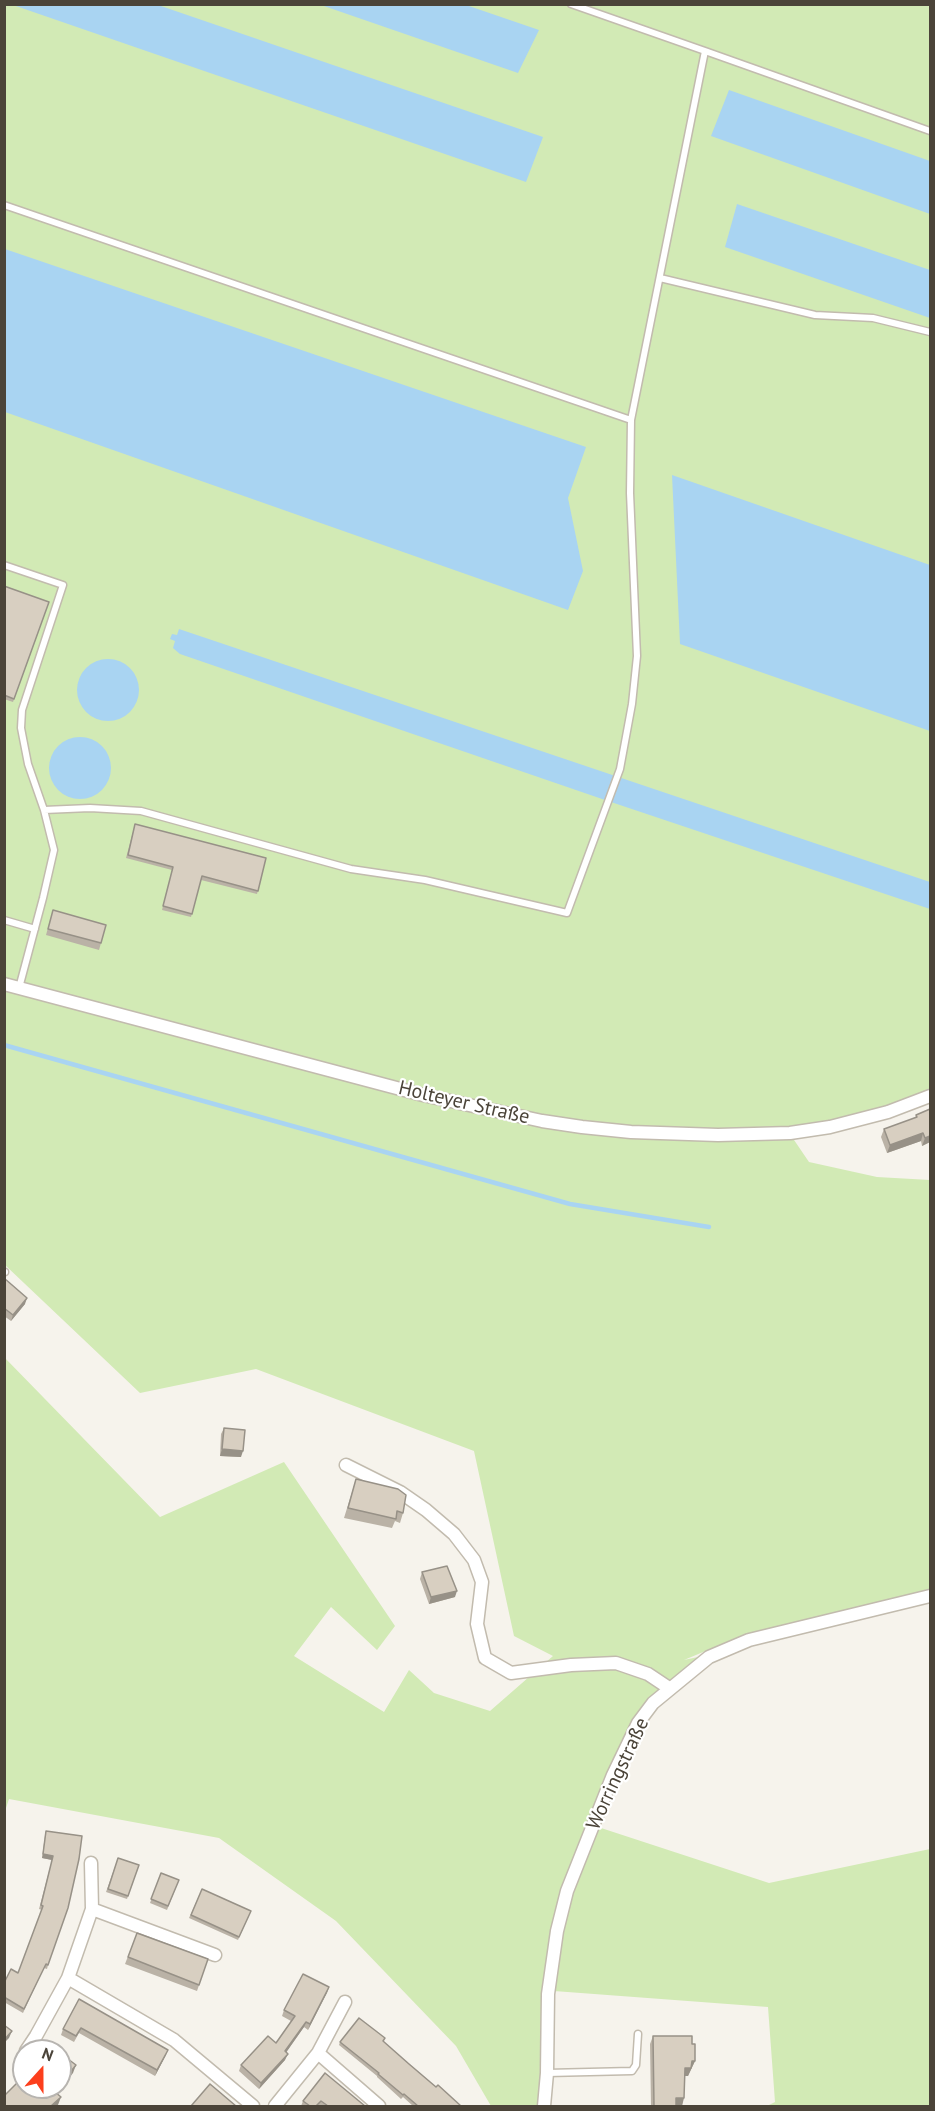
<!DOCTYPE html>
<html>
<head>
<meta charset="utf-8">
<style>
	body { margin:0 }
	#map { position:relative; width:935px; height:2111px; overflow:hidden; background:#f6f3ec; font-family:"PT Sans",sans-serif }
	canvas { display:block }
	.frame { position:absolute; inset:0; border:6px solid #4b4439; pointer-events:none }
	.north { position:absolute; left:12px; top:2039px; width:60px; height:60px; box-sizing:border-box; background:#fff; border:2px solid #b7b4b0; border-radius:50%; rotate:21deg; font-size:16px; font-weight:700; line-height:24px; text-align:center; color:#4b4439 }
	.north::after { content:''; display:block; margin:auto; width:21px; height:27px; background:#fc3f1d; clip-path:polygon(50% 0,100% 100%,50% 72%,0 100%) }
</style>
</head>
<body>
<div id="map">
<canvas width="935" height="2111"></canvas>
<div class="frame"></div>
<div class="north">N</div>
</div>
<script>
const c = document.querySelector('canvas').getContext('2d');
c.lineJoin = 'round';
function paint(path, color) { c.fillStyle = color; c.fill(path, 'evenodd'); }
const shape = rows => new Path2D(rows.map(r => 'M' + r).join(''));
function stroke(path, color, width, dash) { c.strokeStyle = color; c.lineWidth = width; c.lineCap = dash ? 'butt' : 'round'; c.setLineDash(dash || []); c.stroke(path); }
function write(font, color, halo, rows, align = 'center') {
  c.font = font + ' "PT Sans",sans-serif'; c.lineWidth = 4.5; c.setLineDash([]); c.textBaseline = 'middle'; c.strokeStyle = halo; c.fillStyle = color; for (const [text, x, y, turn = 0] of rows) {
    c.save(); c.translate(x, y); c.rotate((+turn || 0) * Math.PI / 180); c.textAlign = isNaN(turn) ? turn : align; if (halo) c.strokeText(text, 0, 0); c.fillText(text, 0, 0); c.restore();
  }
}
paint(shape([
	[4,5,930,5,930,1094,887,1109,790,1131,719,1130,622,1126,547,1117,424,1091,5,979],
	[5,989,542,1126,792,1137,809,1162,877,1177,930,1180,930,1590,739,1637,684,1660,707,1655,654,1696,566,1890,541,2106,491,2106,456,2046,336,1921,219,1838,9,1799,5,1811,5,1358,160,1517,284,1462,395,1626,377,1650,331,1607,294,1656,384,1712,409,1670,434,1693,490,1711,553,1656,514,1636,474,1451,256,1369,140,1393,5,1265],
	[598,1827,769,1883,930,1849,930,2106,767,2106,775,2102,768,2007,554,1991,568,1892]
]), '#d2eab5');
paint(shape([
	[13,5,158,5,543,137,526,182],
	[321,5,466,5,539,30,518,73],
	[729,90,930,161,930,214,711,136],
	[737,204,930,270,930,318,725,247],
	[5,249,586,447,568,498,583,571,568,610,5,412],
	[672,475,930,565,930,731,680,644],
	[179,629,930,882,930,909,605,800,180,654,173,648,175,641,170,639,172,634,177,635],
	'77 690a31 31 0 1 1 62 0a31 31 0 1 1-62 0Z',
	'49 768a31 31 0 1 1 62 0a31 31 0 1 1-62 0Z'
]), '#a9d4f2');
stroke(shape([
	[4,1045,570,1204,709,1227]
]), '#a9d4f2', 4.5);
const lane = shape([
	[571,4,705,51,631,420],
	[705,51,930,131],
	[4,205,631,420,630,493,637,656,632,704,620,769,567,913,425,880,351,869,141,811,90,808,44,810],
	[660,278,815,315,873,318,930,332],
	[4,565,63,585,22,710,21,728,28,764,44,810,54,850,43,898,19,988],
	[4,920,35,929],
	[4,1272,5,1272],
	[547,2073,632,2071,636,2065,638,2034]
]);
const street = shape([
	[4,984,423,1095,542,1121,582,1127,631,1132,718,1135,790,1133,830,1127,888,1112,930,1096],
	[346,1465,400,1492,426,1510,454,1534,474,1560,482,1582,477,1624,485,1658,511,1673,571,1665,616,1663,648,1674,669,1688],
	[92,1909,215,1955],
	[68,1978,174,2040,253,2106],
	[26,2051,36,2036,68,1978,92,1909,91,1863],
	[318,2053,379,2106],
	[275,2106,318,2053,345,2002],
	[544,2106,547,2073,548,1994,557,1931,567,1891,613,1775,638,1723,653,1703,709,1657,749,1640,930,1596]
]);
stroke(lane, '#c2bbae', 9);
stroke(street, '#c2bbae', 15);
stroke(lane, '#fff', 6);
stroke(street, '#fff', 12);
paint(shape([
	[4,586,49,602,13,702,4,699],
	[134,828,266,858,257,894,201,880,191,917,162,910,172,870,126,858],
	[53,910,101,943,99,950,46,935],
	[930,1109,930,1142,922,1146,921,1141,887,1153,881,1137,884,1129,915,1118,916,1115],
	[4,1278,25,1304,11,1321,4,1316],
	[224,1428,241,1457,220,1456,221,1434],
	[356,1479,403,1513,400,1523,395,1521,392,1528,344,1518],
	[422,1572,455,1597,429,1604,420,1579],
	[46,1831,82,1836,48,1965,47,1969,44,1968,23,2013,4,2002,4,1983,18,1973,42,1910,39,1909,52,1860,42,1858,45,1835],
	[118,1858,139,1865,127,1899,106,1892],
	[161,1873,179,1880,167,1910,150,1903],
	[202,1889,251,1911,238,1940,189,1918],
	[137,1933,208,1959,197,1991,125,1964],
	[329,1987,308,2030,304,2027,286,2052,285,2060,259,2089,239,2071,241,2065,276,2043,291,2021,282,2016,284,2010],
	[79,1999,166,2055,155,2076,79,2033,74,2042,61,2035,63,2029],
	[653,2036,692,2044,695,2061,688,2076,685,2076,682,2106,651,2106,650,2044],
	[340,2042,384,2042,436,2087,461,2106,413,2106,403,2097,401,2099,377,2077,377,2076,339,2045],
	[325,2073,365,2106,301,2106,303,2101]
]), '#bab2a6');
paint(shape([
	[923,1133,921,1141,887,1153,890,1145],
	[930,1136,930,1142,922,1146,925,1138],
	[27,1298,25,1304,11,1321,13,1315],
	[222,1449,243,1451,241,1457,220,1456],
	[457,1591,455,1597,429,1604,431,1597],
	[43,1854,53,1856,52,1860,42,1858],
	[329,1987,327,1993,308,2030,310,2024],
	[306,2022,304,2027,283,2057,285,2051],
	[12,2031,9,2038,4,2043,4,2040],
	[168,2050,166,2055,155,2076,157,2070],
	[288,2054,285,2060,259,2089,261,2083],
	[692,2061,695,2061,688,2076,682,2076,685,2068],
	[76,2065,73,2073,52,2100,55,2092,59,2087,60,2087,60,2085],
	[61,2097,58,2105,57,2106,51,2106],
	[676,2098,684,2098,682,2106,673,2106]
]), '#979187');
const building = shape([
	[4,586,49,602,14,699,4,695,4,586],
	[135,824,266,858,258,891,202,876,192,914,163,906,173,867,128,855,135,824],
	[53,910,106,925,101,943,48,929,53,910],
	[930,1109,930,1136,925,1138,923,1133,890,1145,884,1129,917,1117,916,1115,930,1109],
	[4,1278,27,1298,13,1315,4,1308,4,1278],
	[224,1428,245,1430,243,1451,222,1449,224,1428],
	[356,1479,398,1489,406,1495,403,1513,397,1511,396,1519,348,1508,356,1479],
	[447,1566,457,1591,431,1597,422,1572,447,1566],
	[46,1831,82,1836,79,1859,68,1908,48,1965,46,1964,24,2009,4,1997,4,1983,11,1969,18,1973,43,1906,41,1905,53,1856,43,1854,46,1831],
	[118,1858,139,1865,128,1896,108,1889,118,1858],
	[161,1873,179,1880,168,1906,151,1899,161,1873],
	[202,1889,251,1911,239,1937,191,1915,202,1889],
	[137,1933,208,1959,199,1985,128,1957,137,1933],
	[303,1974,329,1987,310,2024,306,2022,285,2051,288,2054,261,2083,241,2065,268,2036,276,2043,295,2016,284,2010,303,1974],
	[79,1999,168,2050,157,2070,81,2028,76,2036,63,2029,79,1999],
	[359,2018,385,2038,383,2041,409,2064,436,2087,438,2085,461,2106,418,2106,404,2094,403,2095,378,2074,379,2073,340,2042,359,2018],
	[4,2025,12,2031,4,2040,4,2025],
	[653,2036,692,2036,692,2044,695,2044,695,2061,692,2061,691,2068,685,2068,684,2098,676,2098,676,2106,654,2106,653,2036],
	[53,2047,58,2051,50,2051,53,2047],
	[60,2053,76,2065,60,2085,60,2053],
	[325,2073,365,2106,328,2106,321,2101,316,2106,310,2106,303,2101,325,2073],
	[24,2076,24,2087,59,2087,55,2092,61,2097,51,2106,4,2106,4,2096,24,2076],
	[210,2084,236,2106,191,2106,210,2084]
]);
paint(building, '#d8cfc1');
stroke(building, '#979187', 1.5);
write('20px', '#4b4439', '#fff', [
	["Holteyer Straße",464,1103,13],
	["Worringstraße",618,1774,-65]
]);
</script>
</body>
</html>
